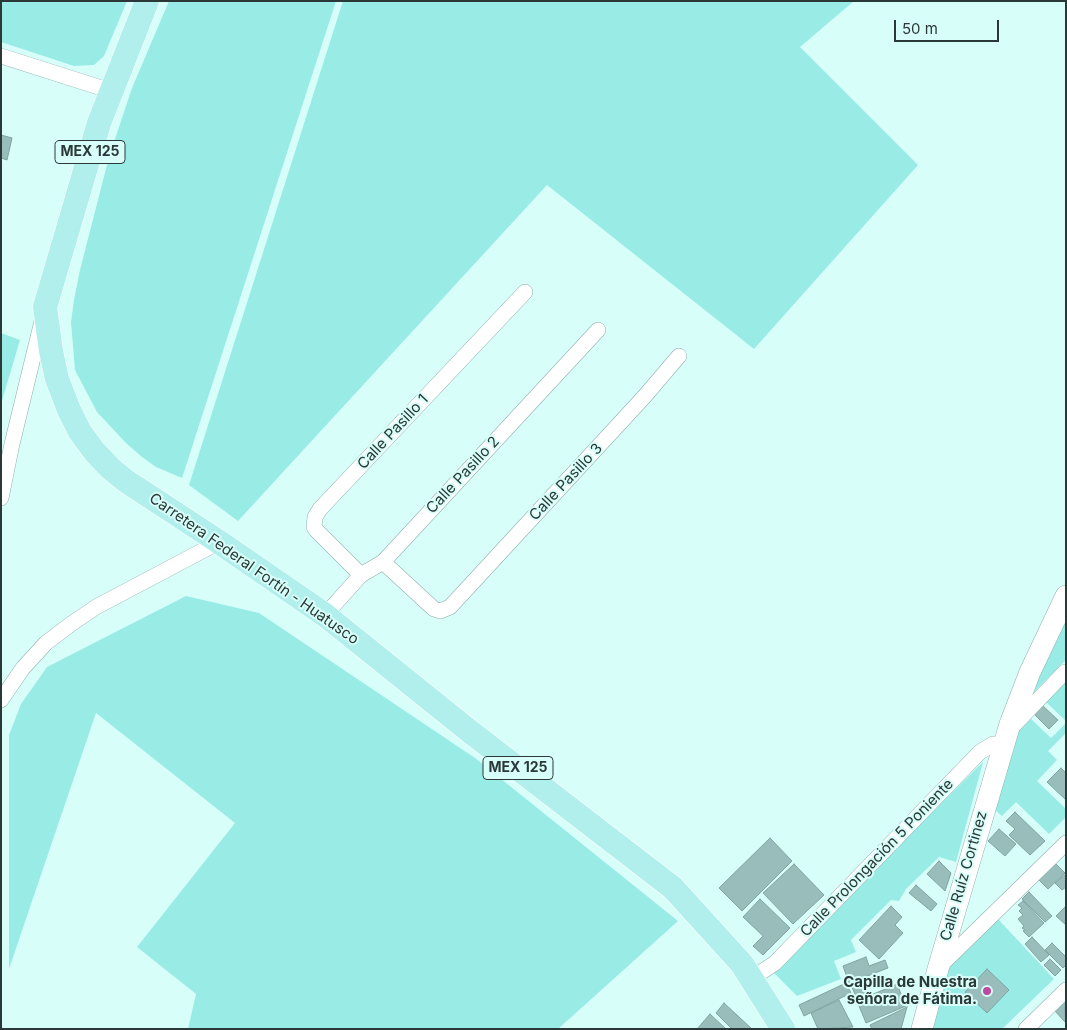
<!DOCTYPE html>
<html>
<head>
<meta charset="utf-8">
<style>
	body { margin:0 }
	#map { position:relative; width:1067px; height:1030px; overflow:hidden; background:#d8fefa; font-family:Inter,sans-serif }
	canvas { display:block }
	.frame { position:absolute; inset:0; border:2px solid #2a3937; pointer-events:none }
	.scale { position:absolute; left:894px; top:20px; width:105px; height:22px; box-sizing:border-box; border:2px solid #2a3937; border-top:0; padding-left:6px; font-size:15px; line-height:18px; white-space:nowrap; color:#2a3937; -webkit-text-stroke:4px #d8fefa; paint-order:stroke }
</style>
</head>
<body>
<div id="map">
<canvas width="1067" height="1030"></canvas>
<div class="frame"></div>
<div class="scale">50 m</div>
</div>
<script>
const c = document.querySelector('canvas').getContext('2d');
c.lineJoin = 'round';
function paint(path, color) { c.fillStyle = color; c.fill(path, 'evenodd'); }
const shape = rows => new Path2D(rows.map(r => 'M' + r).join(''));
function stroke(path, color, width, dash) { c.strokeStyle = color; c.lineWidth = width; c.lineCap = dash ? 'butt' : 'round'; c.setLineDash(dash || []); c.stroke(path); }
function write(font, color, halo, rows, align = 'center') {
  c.font = font + ' Inter,sans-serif'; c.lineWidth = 4; c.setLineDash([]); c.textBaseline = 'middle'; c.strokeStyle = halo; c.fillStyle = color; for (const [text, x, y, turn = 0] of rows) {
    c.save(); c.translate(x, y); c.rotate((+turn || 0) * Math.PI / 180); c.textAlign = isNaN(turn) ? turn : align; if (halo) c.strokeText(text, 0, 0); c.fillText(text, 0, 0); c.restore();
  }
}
paint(shape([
	[1,1,127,1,104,56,94,65,74,66,1,42],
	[169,1,336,1,182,478,156,467,142,457,126,443,97,412,75,370,71,322,74,300,80,270,109,157,132,88],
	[343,1,854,1,800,47,918,165,754,349,547,185,238,521,189,485],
	[1,333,20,340,1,404],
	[186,596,259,613,475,758,678,921,558,1029,188,1029,196,994,137,947,235,823,96,713,9,969,9,735,21,704,47,667],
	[1066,613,1066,660,1024,702],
	[1066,682,1066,721,1046,702],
	[1031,719,1051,738,1066,723,1066,733,1048,751,1057,760,1037,781,1066,809,1066,817,1049,834,1016,802,1002,816,994,809,1014,736],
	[983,762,956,862,939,857,906,889,899,901,891,900,851,940,856,952,834,961,841,979,797,996,772,971],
	[998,919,1054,979,1002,1029,931,1029,943,972]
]), '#98ece5');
const building = shape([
	[1,135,12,138,7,160,1,158,1,135],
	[1042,705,1058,720,1049,729,1034,714,1042,705],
	[1061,768,1066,773,1066,800,1047,782,1061,768],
	[1015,812,1045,841,1030,855,1009,835,1015,829,1006,821,1015,812],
	[999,829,1016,844,1005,856,988,841,999,829],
	[770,838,792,861,742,911,719,888,770,838],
	[939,861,951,873,945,891,927,874,939,861],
	[1054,862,1065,873,1048,889,1037,878,1054,862],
	[794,864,824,895,793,924,763,893,794,864],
	[1066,874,1066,887,1062,890,1055,883,1066,874],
	[916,885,937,904,931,911,909,893,916,885],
	[1029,892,1052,916,1045,922,1022,899,1029,892],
	[760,899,790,928,763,955,753,946,763,936,743,917,760,899],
	[1023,901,1044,923,1029,937,1023,931,1025,930,1022,928,1024,926,1018,919,1023,915,1019,911,1022,908,1018,905,1023,901],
	[891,906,902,917,895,925,903,933,879,959,859,940,891,906],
	[1066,906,1066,925,1056,916,1066,906],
	[1032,937,1049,955,1041,962,1025,944,1032,937],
	[1052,943,1066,957,1066,965,1063,968,1045,950,1052,943],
	[866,957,869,966,885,960,888,968,849,983,843,966,866,957],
	[1050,959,1061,970,1055,976,1044,965,1050,959],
	[987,969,1009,990,987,1013,965,992,987,969],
	[866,978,870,987,864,989,866,994,857,999,851,985,866,978],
	[846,983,851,993,804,1016,799,1005,846,983],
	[897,984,906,1006,866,1023,857,1001,897,984],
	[1066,999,1065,1009,1066,1023,1054,1010,1066,999],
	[839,1000,853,1027,818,1029,811,1013,839,1000],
	[724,1003,752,1029,732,1029,716,1013,724,1003],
	[907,1007,901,1029,872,1029,870,1025,907,1007],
	[710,1014,726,1029,697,1029,710,1014]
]);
paint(building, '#99bdba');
stroke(building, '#81a4a1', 1);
const street = shape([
	[1,56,111,91],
	[1,498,12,444,42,321],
	[383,562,434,609,440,611,450,607,644,397,679,356],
	[361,575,316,530,314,527,315,517,320,509,525,292],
	[325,615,361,575,383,562,598,330],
	[1,700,23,668,46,643,71,624,96,607,219,542],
	[1012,727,1065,672],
	[940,966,1066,843],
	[751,979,775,963,980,752,993,744,1004,744],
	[1026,1029,1066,990]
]);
const secondary = shape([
	[922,1029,938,969,1010,724,1030,672,1066,596]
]);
const primary = shape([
	[147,1,99,123,45,307,51,351,57,379,69,410,80,432,94,451,110,468,126,481,219,542,325,615,468,730,673,888,742,964,783,1029]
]);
stroke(street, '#8cafac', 16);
stroke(secondary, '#8cafac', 22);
stroke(primary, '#fff', 25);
stroke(street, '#fff', 15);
stroke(secondary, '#fff', 21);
stroke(primary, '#b0efeb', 24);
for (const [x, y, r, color] of [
	[987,991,5,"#be49a0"]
]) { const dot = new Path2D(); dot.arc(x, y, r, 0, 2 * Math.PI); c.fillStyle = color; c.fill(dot); stroke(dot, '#d8fefa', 2); }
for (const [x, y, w] of [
	[90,152,70],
	[518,768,70]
]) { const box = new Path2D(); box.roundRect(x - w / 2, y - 11.5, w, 23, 4); c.fillStyle = '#d8fefa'; c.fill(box); stroke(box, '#2a3937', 1); }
write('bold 14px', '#2a3937', null, [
	["MEX 125",90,152],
	["MEX 125",518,768]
]);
write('15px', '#2a3937', '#d8fefa', [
	["Calle Pasillo 1",393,432,-47],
	["Calle Pasillo 2",463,475,-47],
	["Calle Pasillo 3",566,482,-47],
	["Carretera Federal Fortín - Huatusco",254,569,35],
	["Calle Prolongación 5 Poniente",877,858,-46],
	["Calle Ruíz Cortinez",964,876,-74]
]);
write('bold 15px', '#2a3937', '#d8fefa', [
	["Capilla de Nuestra",977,982],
	["señora de Fátima.",977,999]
], 'right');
</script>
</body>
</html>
